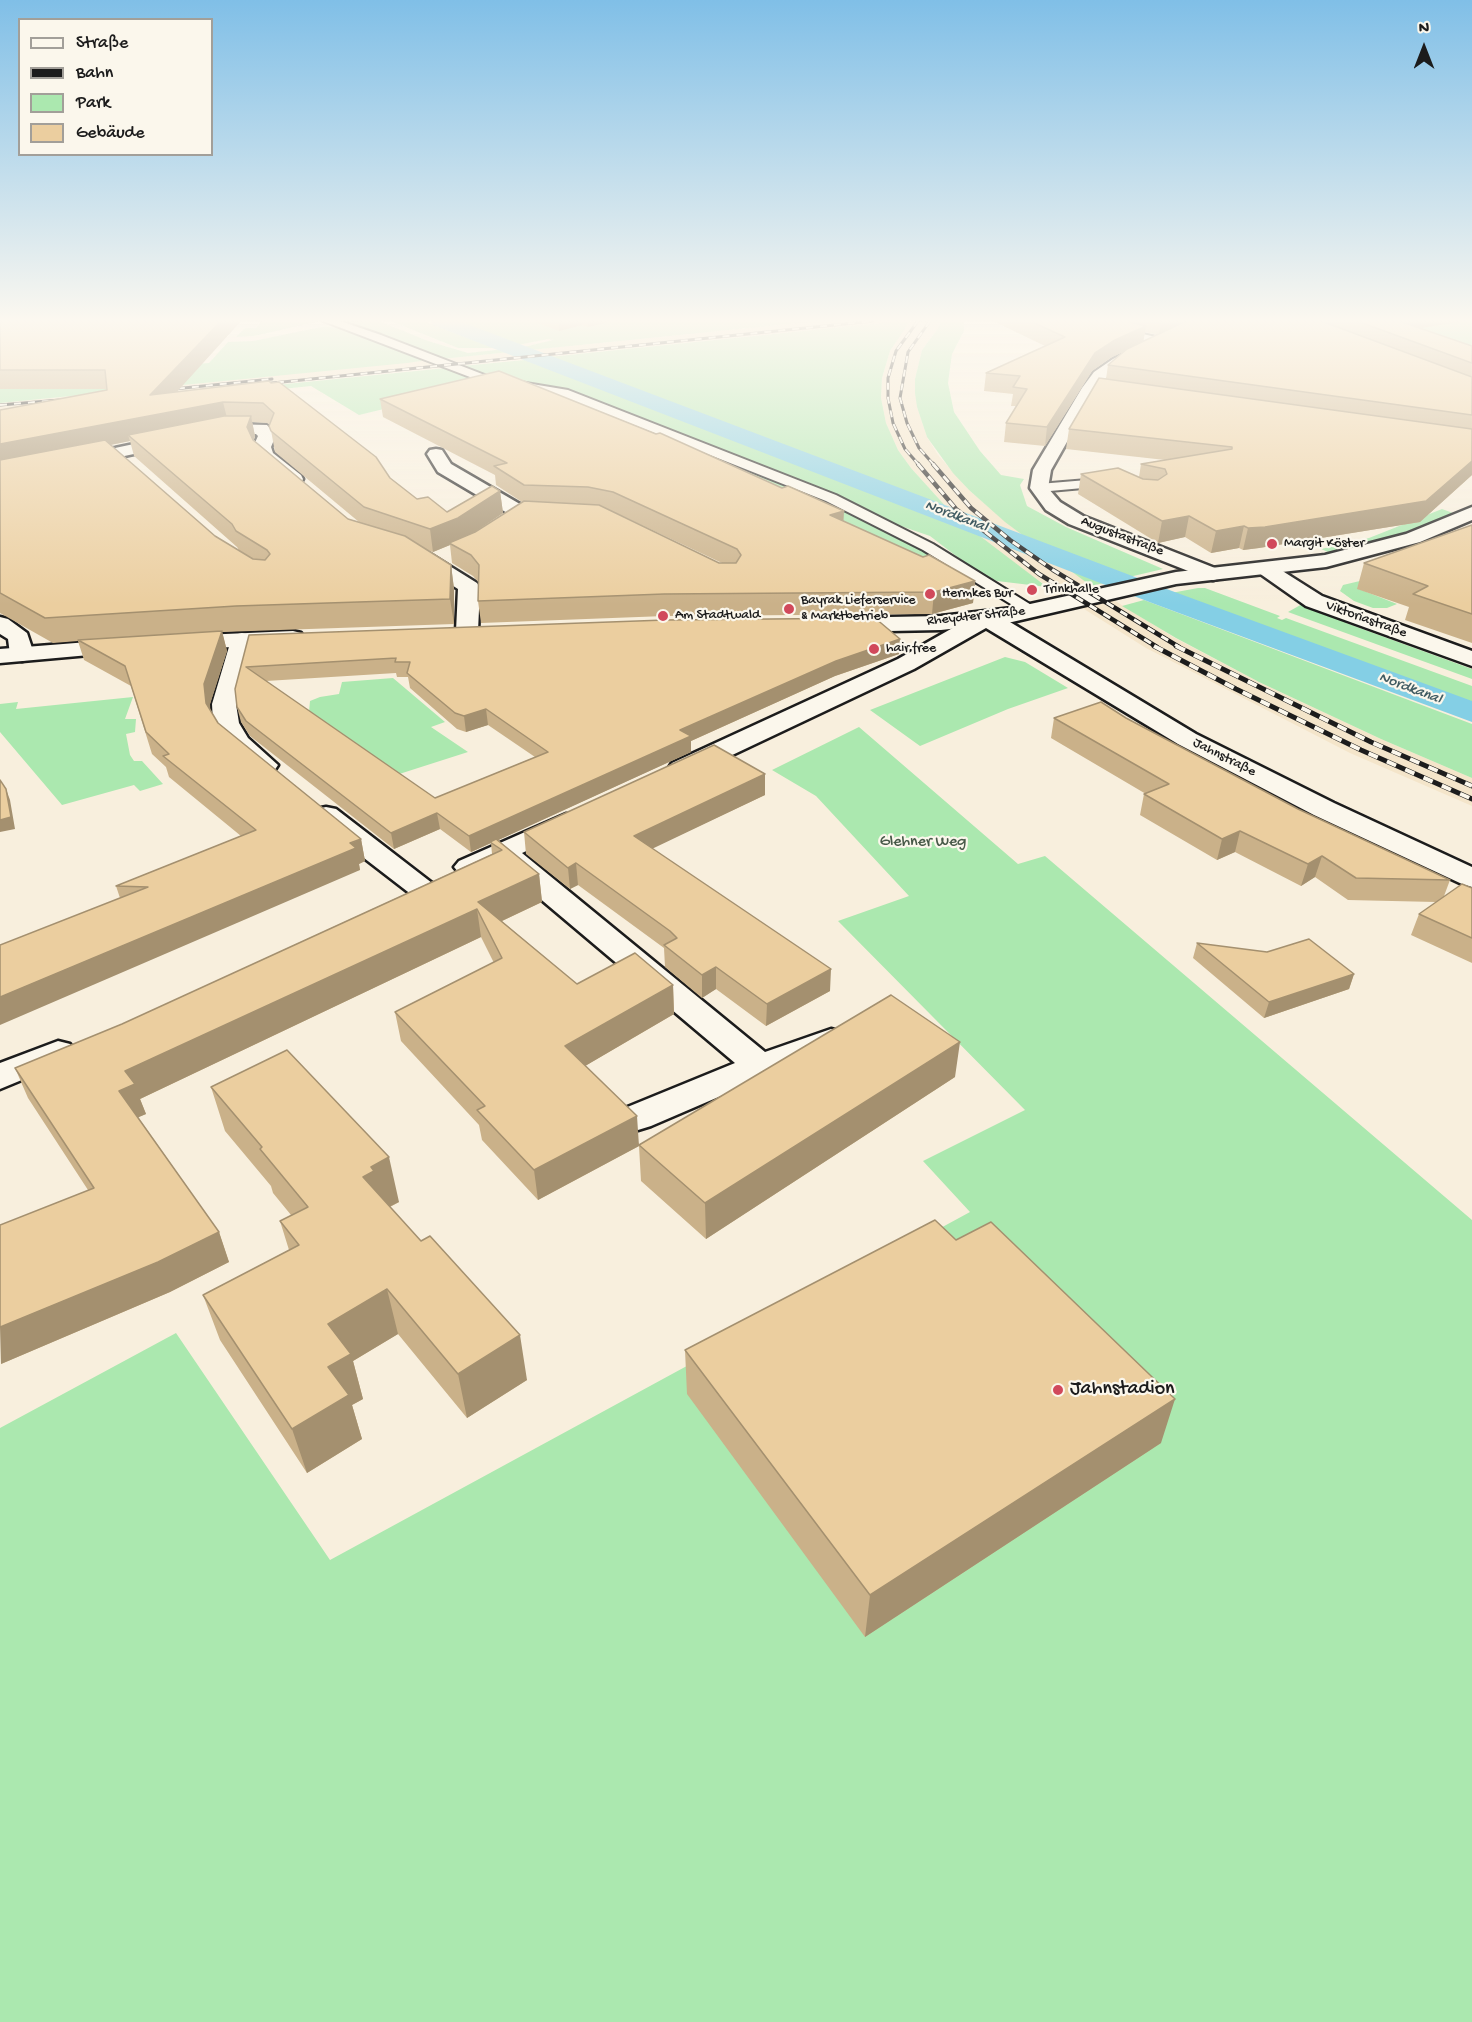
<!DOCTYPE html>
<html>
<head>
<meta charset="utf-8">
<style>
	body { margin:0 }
	#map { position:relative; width:1472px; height:2022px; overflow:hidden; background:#f8efdd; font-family:"Gochi Hand",sans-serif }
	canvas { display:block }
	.legend { position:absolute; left:18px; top:18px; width:195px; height:138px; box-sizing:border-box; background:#fbf7ec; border:2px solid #a29f99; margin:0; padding:8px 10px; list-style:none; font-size:18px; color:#1c1c1c }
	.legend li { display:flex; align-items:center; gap:12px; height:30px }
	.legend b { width:30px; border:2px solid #a29f99 }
	.north { position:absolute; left:1394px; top:18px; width:60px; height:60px; -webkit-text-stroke:4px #fbf7ec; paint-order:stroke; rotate:0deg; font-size:16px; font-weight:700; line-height:24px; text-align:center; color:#1c1c1c }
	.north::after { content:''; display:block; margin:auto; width:21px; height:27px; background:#1c1c1c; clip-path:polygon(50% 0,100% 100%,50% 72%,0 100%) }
</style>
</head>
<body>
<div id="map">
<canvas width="1472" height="2022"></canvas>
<ul class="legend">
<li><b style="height:8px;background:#fbf7ec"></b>Straße</li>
<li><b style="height:8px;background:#1c1c1c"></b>Bahn</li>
<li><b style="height:16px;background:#abe8af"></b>Park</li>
<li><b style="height:16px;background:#ebce9f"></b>Gebäude</li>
</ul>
<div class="north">N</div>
</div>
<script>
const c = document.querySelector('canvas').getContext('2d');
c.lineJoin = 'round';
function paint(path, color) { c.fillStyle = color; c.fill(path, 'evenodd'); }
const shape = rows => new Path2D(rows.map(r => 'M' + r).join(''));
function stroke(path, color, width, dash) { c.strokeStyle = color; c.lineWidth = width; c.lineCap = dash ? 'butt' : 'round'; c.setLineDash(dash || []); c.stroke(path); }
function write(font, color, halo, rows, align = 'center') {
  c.font = font + ' "Gochi Hand",sans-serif'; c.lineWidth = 4.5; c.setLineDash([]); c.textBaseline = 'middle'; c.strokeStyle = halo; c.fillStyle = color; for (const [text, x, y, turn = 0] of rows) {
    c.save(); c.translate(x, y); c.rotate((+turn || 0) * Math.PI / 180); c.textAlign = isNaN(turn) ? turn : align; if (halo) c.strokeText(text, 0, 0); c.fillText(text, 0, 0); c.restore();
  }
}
paint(shape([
	[818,321,901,321,0,412,0,403],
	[940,321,939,327,922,350,915,379,917,407,927,437,938,455,969,490,1006,522,1091,586,1175,638,1259,682,1381,739,1472,778,1472,806,1350,753,1146,648,1030,575,987,543,949,510,911,468,898,450,886,423,881,398,882,378,890,351,908,322]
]), '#f4e5ca');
paint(shape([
	[262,321,320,321,254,336,236,337,245,328,256,328],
	[379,321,428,341,468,353,524,347,553,340,548,339,518,345,456,321,818,321,441,359,373,332,335,322],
	[426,321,426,322,494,348,458,348,391,321],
	[901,321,910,321,890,351,882,378,881,398,886,423,898,450,911,468,949,510,549,357],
	[940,321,964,321,964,331,952,354,948,383,954,412,980,451,1001,475,1024,479,1020,485,1027,506,1066,527,1163,569,1091,586,1005,522,969,490,953,473,927,437,917,407,915,393,915,379,922,350,939,327],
	[1472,321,1472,347,1397,322],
	[326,326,360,333,423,358,421,361,407,363,0,403,0,389,18,389,35,375,209,363,228,342,253,341],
	[525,360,972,530,1047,587,997,581,977,572,930,536,895,524,839,496,644,422,500,381,462,366],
	[446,368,487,384,359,415,311,386,59,412,166,396],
	[618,417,828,500,931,553,955,570,846,531],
	[1442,509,1453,513,1426,525,1377,541,1328,552,1321,549,1369,538],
	[1364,580,1359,589,1397,604,1387,608,1373,608,1354,601,1340,591,1343,585],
	[1198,588,1205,588,1280,616,1277,618,1282,620,1286,618,1472,686,1472,702,1171,593],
	[1144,600,1472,724,1472,778,1381,739,1259,682,1176,638,1122,606],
	[1304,603,1349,620,1346,623,1472,669,1472,679,1288,612],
	[1005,657,1025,662,1068,688,1008,709,920,746,870,710],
	[393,678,445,722,431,727,468,752,393,776,309,712,310,701,320,697,339,694,342,682],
	[133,697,125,719,136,719,135,732,126,734,130,755,134,761,142,761,163,784,140,791,134,785,62,805,0,732,0,704,18,702,16,709],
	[859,727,1018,864,1045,856,1472,1220,1472,2022,0,2022,0,1428,176,1333,330,1560,970,1212,923,1161,1025,1110,838,921,909,896,816,796,772,770]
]), '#abe8af');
paint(shape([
	[431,321,459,321,1172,591,1472,701,1472,722,1152,603,433,325,431,321]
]), '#84cfe5');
const service = shape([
	[323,321,340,321,381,335,490,377,568,390,836,495,933,544,1041,611,1033,616,1027,614,923,550,826,501,561,396,483,382,323,321],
	[1080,321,1095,321,1106,326,1161,338,1166,341,1161,344,1103,332,1080,321],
	[1111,478,1118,482,1116,485,1039,492,1032,488,1039,484,1111,478]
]);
const minor = shape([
	[1145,344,1153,349,1150,352,1123,365,1106,378,1097,389,1051,470,1048,488,1060,502,1083,516,1220,570,1224,574,1220,578,1213,580,1206,578,1069,524,1046,510,1030,488,1033,470,1082,388,1094,372,1113,359,1145,344],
	[228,424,267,425,276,435,271,447,273,453,301,475,303,479,301,483,287,483,259,459,253,447,258,436,256,434,228,434,115,458,109,457,106,453,109,449,115,448,228,424],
	[436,449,442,450,451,464,525,507,555,508,562,510,565,514,562,518,555,520,514,517,438,472,427,454,430,450,436,449],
	[412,545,419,547,477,583,480,588,478,631,475,636,467,638,459,636,456,631,458,589,405,555,402,551,405,547,412,545],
	[1266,563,1273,565,1322,596,1472,651,1472,666,1306,606,1259,573,1256,569,1259,565,1266,563],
	[987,611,995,613,1196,734,1334,803,1472,867,1472,887,1462,884,1314,815,1178,744,986,628,914,669,690,775,681,777,672,775,668,769,672,763,898,659,979,613,987,611],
	[0,617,8,619,27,633,34,654,30,659,22,661,14,659,10,654,8,639,0,634,0,617],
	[242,633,250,635,253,640,236,704,239,723,248,738,278,765,274,771,265,773,256,771,229,748,213,723,212,704,231,640,234,635,242,633],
	[326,807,336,809,432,883,437,889,432,895,422,898,412,895,316,821,312,815,316,809,326,807],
	[566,814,576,816,580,822,576,828,522,853,765,1052,831,1029,843,1032,848,1040,843,1048,772,1074,651,1126,638,1130,625,1126,620,1117,625,1108,735,1063,499,864,469,876,459,873,454,867,459,861,566,814],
	[58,1041,70,1044,75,1052,70,1060,0,1089,0,1063,58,1041]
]);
const secondary = shape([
	[1472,507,1472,520,1420,542,1326,567,1176,584,1012,622,941,630,837,632,829,630,826,625,829,620,837,618,941,616,1012,608,1176,572,1325,555,1406,534,1472,507],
	[293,631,301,633,304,638,301,643,180,650,172,648,168,643,172,638,180,636,293,631],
	[126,639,134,641,138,646,134,651,0,663,0,649,126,639]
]);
stroke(service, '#1c1c1c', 4);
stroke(minor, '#1c1c1c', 5);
stroke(secondary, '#1c1c1c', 5);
paint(service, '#fbf7ec');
paint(minor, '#fbf7ec');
paint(secondary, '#fbf7ec');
const railFar2 = shape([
	[918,321,896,351,888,378,888,398,893,423,905,449,919,465],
	[930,321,908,352,900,398,907,423,919,448,934,465],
	[263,384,873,321],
	[164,390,272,379],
	[0,405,60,400]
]);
const railFar1 = shape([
	[918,464,956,509,1039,574,1157,647],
	[933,464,971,508,1010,540,1053,570,1179,647]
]);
const rail = shape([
	[1154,646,1236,689,1361,750,1472,799],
	[1176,646,1371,742,1472,786]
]);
stroke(railFar2, '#1c1c1c', 3);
stroke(railFar1, '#1c1c1c', 4.5);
stroke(rail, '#1c1c1c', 5);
stroke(railFar2, '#fbf7ec', 2, [7]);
stroke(railFar1, '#fbf7ec', 3, [8]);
stroke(rail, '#fbf7ec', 4, [10]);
paint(shape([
	[0,321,241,321,176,392,271,383,417,499,447,512,500,491,503,513,473,533,522,502,496,485,495,475,383,417,380,399,843,521,975,581,973,603,932,614,665,616,481,623,478,601,479,583,473,576,452,563,450,545,433,552,424,549,451,565,454,589,454,624,222,632,227,651,210,704,210,711,218,723,361,839,365,861,359,864,360,870,120,898,116,886,241,836,169,777,166,767,152,754,131,686,84,660,78,641,53,643,0,613,0,410,107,390,107,389,0,389],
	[252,422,267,423,270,425,275,452,359,522,348,519,254,440,255,436],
	[130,441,134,456,237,547,239,550,215,536,110,445],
	[614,512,722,563,719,563],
	[533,321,612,321,588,327,582,325,559,331],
	[993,321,1465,321,1420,328,1472,346,1472,475,1420,522,1259,548,1243,550,1239,548,1211,553,1185,537,1158,543,1078,494,1081,474,1139,477,1141,464,1165,460,1066,449,1069,429,1106,379,1108,365,1125,351,1112,357,1092,371,1045,446,1004,442,1006,423,1016,406,1011,406,1013,394,984,391,986,373,1045,346],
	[1145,332,1158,335,1143,342],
	[1472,525,1472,643,1405,620,1409,607,1357,589,1364,563],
	[249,635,899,654,835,676,691,741,691,752,498,840,539,874,542,902,502,921,577,984,673,985,674,1014,585,1066,639,1144,955,1077,706,1239,641,1181,639,1146,538,1200,482,1140,479,1125,401,1041,395,1012,494,963,481,937,140,1099,146,1114,138,1117,219,1232,229,1262,170,1292,1,1364,88,1190,28,1098,15,1068,122,1024,492,854,491,843,471,852,440,829,394,849,250,736,241,722,237,707],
	[396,673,397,677,408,677,410,688,457,729,466,732,488,725,535,757,435,798,266,681],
	[1054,718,1298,809,1450,880,1444,896,1472,888,1472,963,1411,935,1419,914,1436,902,1348,900,1315,877,1301,886,1235,852,1217,860,1140,815,1144,794,1146,794,1051,738],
	[765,774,765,795,652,848,830,991,766,1026,716,989,702,998,665,967,664,948,578,885,570,889,526,854,524,832],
	[1197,943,1354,974,1349,989,1264,1018,1193,958],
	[211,1087,399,1202,390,1207,527,1380,467,1418,398,1334,353,1361,363,1399,352,1405,362,1439,307,1473,220,1340,203,1295,289,1250,280,1221,291,1215,273,1193,271,1186,225,1131],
	[685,1350,1161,1443,865,1637,687,1394]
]), '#cab189');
paint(shape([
	[221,321,241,321,156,415,223,402,228,422,128,435,130,441,0,467,0,444,150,395],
	[559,321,581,321,582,325,559,331],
	[587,321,612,321,588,327],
	[1161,321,1182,321,1181,325,1159,335],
	[1386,321,1465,321,1389,333],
	[1146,326,1143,343,1112,357,1092,371,1045,446,1047,427,1095,353,1115,340],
	[251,416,255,436,251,448,247,427],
	[1472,461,1472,475,1420,522,1259,548,1243,550,1248,528],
	[500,491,503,513,461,541,449,543,450,545,433,552,430,529],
	[844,511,843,531,830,515],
	[1189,516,1185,537,1158,543,1162,521],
	[1244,526,1239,548,1211,553,1216,531],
	[451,565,454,589,454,624,450,599],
	[975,581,973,603,932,614,934,592],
	[222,631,227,651,210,704,211,724,206,703,204,684],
	[900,639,899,654,835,676,691,741,691,752,492,843,490,842,491,843,471,852,469,836,680,730,836,661],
	[486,709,488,725,466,732,464,716],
	[765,774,765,795,635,857,634,836],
	[6,789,10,800,15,829,0,832,0,820],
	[437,813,440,829,394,849,391,833],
	[1240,831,1235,852,1217,860,1222,839],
	[361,839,365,861,359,864,360,870,0,1025,0,997],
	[1322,856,1315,877,1301,886,1308,864],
	[576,863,578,885,570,889,568,868],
	[539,874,542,902,487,928,478,902],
	[477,909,481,937,140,1099,146,1114,130,1121,119,1091,125,1071],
	[716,967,716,989,702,998,702,975],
	[831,969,830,991,766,1026,767,1004],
	[1354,974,1349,989,1264,1018,1269,1002],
	[673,985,674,1014,568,1076,565,1046],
	[960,1042,955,1077,706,1239,705,1203],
	[637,1116,639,1146,538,1200,534,1170],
	[389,1157,399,1202,383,1210,363,1177,371,1167],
	[219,1232,229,1262,170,1292,1,1364,0,1327],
	[387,1289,398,1334,353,1361,363,1399,352,1405,362,1439,307,1473,292,1429,328,1367,328,1324],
	[520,1335,527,1380,467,1418,458,1374],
	[1175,1399,1161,1443,865,1637,870,1595]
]), '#a4906f');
const building = shape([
	[0,321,221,321,150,395,269,381,271,383,279,382,376,457,390,478,417,499,428,497,447,512,492,486,500,491,458,518,430,529,364,507,271,431,269,426,274,413,263,403,223,402,0,444,0,410,107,390,105,370,0,370,0,321],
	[1030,321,1126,321,1146,326,1115,340,1095,353,1047,427,1006,423,1027,389,1013,387,1020,376,986,373,1065,337,1030,321],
	[1186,321,1321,321,1472,377,1472,415,1108,365,1127,349,1186,321],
	[1357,321,1399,321,1472,346,1472,363,1357,321],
	[499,371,656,434,660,433,782,488,788,486,844,511,830,515,923,557,929,555,975,581,934,592,664,594,478,601,479,565,471,555,449,543,475,532,524,501,599,505,719,563,736,563,741,555,737,549,613,492,588,487,524,485,494,466,507,463,380,399,499,371],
	[1099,378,1472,429,1472,461,1426,501,1265,527,1248,528,1244,526,1216,531,1189,516,1162,521,1081,474,1118,468,1143,479,1158,480,1167,474,1165,469,1141,464,1232,449,1232,447,1069,429,1099,378],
	[224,416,251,416,247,427,253,440,348,519,405,536,451,565,450,599,236,606,45,618,0,593,0,460,105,440,215,536,253,559,265,560,270,554,267,550,236,531,232,524,128,435,224,416],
	[1472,525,1472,614,1413,594,1428,586,1364,563,1472,525],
	[875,618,900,639,836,661,680,730,691,736,469,836,437,813,391,833,246,721,237,707,235,689,249,635,665,620,875,618],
	[396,658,395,662,410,662,407,673,455,713,464,716,486,709,548,752,435,798,246,667,396,658],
	[222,631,204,684,206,703,218,723,361,839,350,843,356,848,0,997,0,945,148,887,116,886,256,830,163,756,169,754,146,732,125,666,78,640,222,631],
	[1101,702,1126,718,1298,809,1450,880,1356,878,1322,856,1308,864,1240,831,1222,839,1144,794,1169,784,1054,718,1101,702],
	[714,745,765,774,634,836,831,969,767,1004,716,967,702,975,664,945,677,938,670,931,576,863,568,868,524,832,714,745],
	[0,780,6,789,11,817,0,820,0,780],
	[496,839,539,874,478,902,577,984,635,953,673,985,565,1046,637,1116,534,1170,477,1110,485,1106,395,1012,502,958,477,909,125,1071,135,1084,119,1091,219,1232,158,1262,0,1327,0,1225,94,1188,15,1068,122,1024,502,850,490,842,496,839],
	[1462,884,1472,888,1472,938,1419,914,1462,884],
	[1309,939,1354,974,1269,1002,1197,943,1267,952,1309,939],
	[891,995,960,1042,705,1203,639,1145,891,995],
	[287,1050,389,1157,371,1167,374,1171,363,1177,421,1241,430,1236,520,1335,458,1374,387,1289,328,1324,351,1354,328,1367,349,1395,292,1429,203,1295,299,1245,280,1221,308,1207,260,1149,262,1147,211,1087,287,1050],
	[935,1220,956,1240,991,1222,1175,1399,870,1595,685,1350,935,1220]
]);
paint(building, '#ebce9f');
stroke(building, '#a4906f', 1.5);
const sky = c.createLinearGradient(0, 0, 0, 605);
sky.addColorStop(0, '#80bfe7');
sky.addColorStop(0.53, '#fcf8f0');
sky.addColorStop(1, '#fcf8f000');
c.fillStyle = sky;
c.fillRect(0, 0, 1472, 605);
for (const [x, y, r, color] of [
	[1272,544,6,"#d1495b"],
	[1032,590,6,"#d1495b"],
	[930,594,6,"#d1495b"],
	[789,609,6,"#d1495b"],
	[663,616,6,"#d1495b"],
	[874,649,6,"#d1495b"],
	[1058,1390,6,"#d1495b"]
]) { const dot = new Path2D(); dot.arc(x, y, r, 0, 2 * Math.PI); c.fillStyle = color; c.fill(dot); stroke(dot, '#fbf7ec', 2); }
write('14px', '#1c1c1c', '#fbf7ec', [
	["Augustastraße",1122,537,21],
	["Rheydter Straße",976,617,-6],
	["Viktoriastraße",1366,620,20],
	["Jahnstraße",1224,758,27]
]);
write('14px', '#1c1c1c', '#fbf7ec', [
	["Margit Köster",1284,544],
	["Trinkhalle",1044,590],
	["Hermkes Bur",942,594],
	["Bayrak Lieferservice",801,601],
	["& Marktbetrieb",801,617],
	["Am Stadtwald",675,616],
	["hair free",886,649]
], 'left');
write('italic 15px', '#405b62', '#fbf7ec', [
	["Nordkanal",956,517,21],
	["Nordkanal",1410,689,21]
]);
write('16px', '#475948', '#fbf7ec', [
	["Glehner Weg",923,843]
]);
write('20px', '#1c1c1c', '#fbf7ec', [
	["Jahnstadion",1070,1390]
], 'left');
</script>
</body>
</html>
